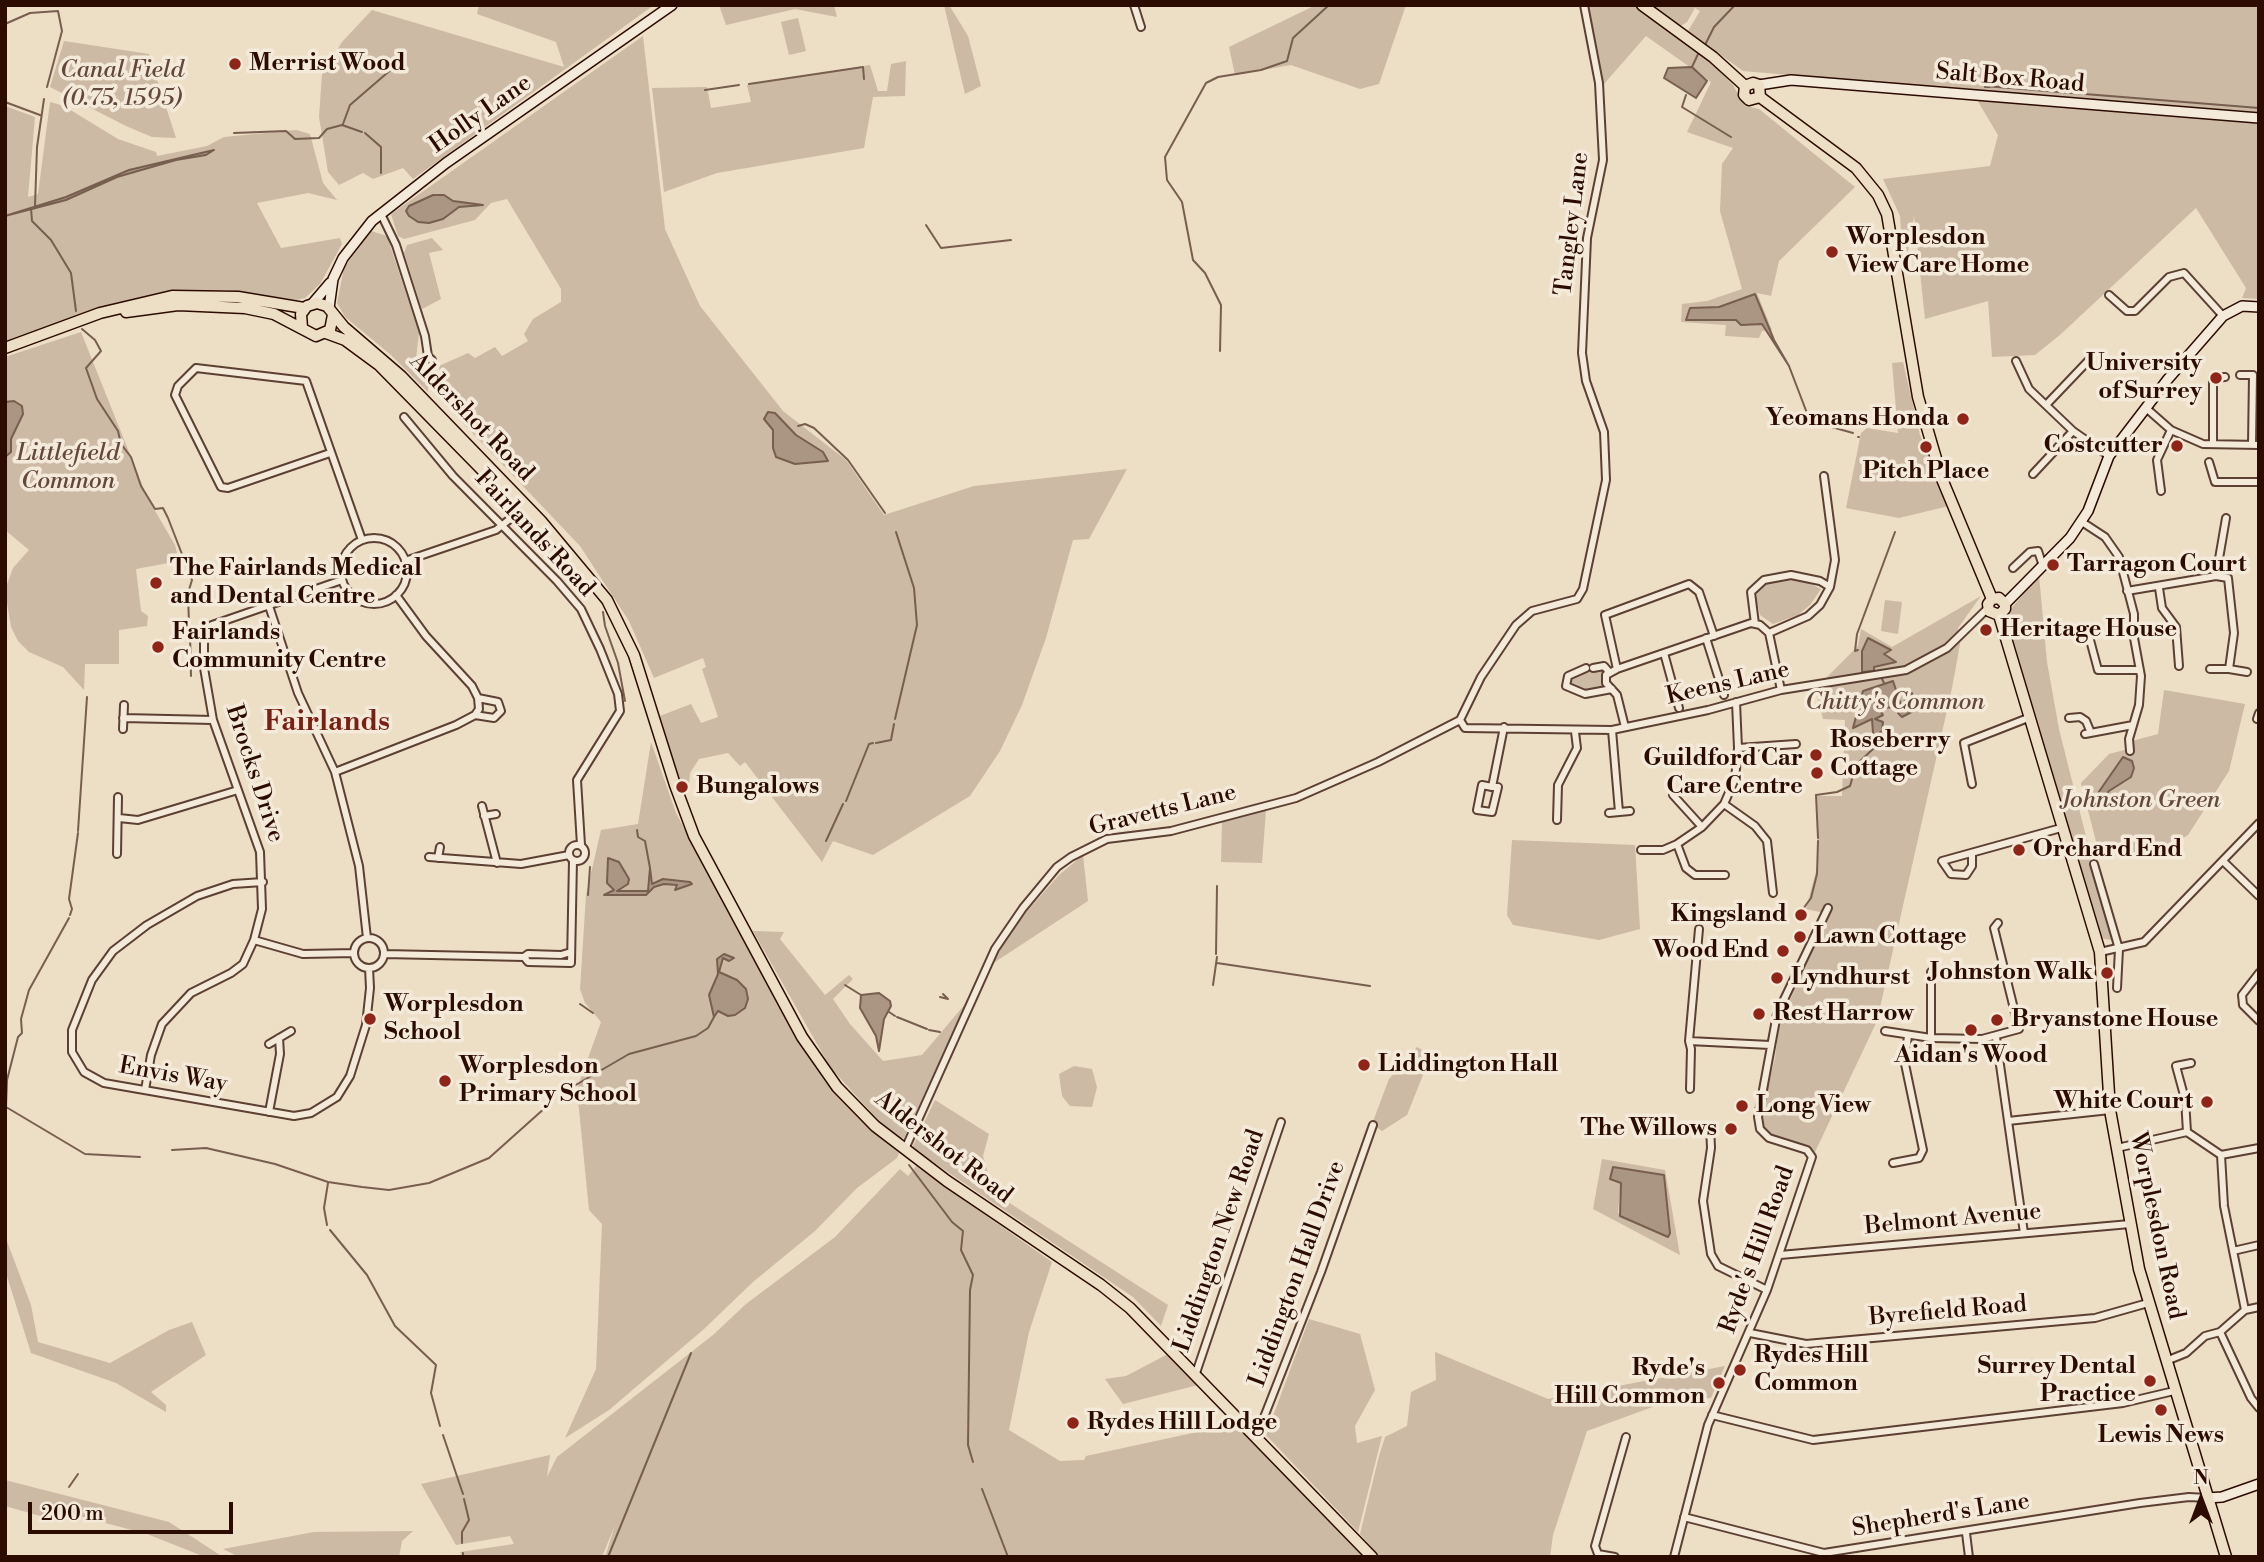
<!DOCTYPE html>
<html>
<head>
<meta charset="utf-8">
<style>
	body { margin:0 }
	#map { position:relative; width:2264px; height:1562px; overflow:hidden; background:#eddec6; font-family:"Libre Bodoni",serif }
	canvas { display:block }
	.frame { position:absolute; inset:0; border:7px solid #2c0b00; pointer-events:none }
	.north { position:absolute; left:2166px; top:1464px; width:70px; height:70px; -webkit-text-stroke:5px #f3eada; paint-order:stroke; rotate:0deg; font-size:19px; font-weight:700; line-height:28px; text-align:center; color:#2c0b00 }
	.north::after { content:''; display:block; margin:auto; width:24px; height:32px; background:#2c0b00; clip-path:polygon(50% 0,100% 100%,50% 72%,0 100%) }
	.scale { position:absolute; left:28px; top:1502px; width:205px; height:32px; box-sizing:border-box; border:4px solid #2c0b00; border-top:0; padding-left:9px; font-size:21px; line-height:24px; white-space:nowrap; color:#2c0b00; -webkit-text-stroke:5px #f3eada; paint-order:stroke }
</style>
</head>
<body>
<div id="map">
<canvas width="2264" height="1562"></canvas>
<div class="frame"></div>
<div class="north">N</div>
<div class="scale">200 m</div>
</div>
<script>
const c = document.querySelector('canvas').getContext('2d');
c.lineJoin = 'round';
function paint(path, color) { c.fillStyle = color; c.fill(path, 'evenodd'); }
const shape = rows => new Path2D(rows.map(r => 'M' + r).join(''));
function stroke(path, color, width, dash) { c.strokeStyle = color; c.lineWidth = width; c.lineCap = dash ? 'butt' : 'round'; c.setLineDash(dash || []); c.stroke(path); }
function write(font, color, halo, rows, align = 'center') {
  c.font = font + ' "Libre Bodoni",serif'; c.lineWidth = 7; c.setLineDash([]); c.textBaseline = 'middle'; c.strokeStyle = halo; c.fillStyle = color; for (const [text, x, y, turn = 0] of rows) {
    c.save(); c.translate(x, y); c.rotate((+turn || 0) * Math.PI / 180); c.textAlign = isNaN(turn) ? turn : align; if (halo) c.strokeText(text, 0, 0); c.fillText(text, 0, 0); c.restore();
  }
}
paint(shape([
	[479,5,654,5,413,179,403,168,373,179,363,173,339,185,328,172,319,117,322,74,342,42,372,10,564,67,556,42,477,14],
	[719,5,834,5,837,17,795,9,726,25],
	[944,5,949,5,968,36,981,86,965,94],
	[1316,5,1406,5,1379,84,1360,89,1291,65,1235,75,1229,47],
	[1586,5,1637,5,1697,48,1733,85,1745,106,1759,109,1855,187,1779,261,1771,296,1757,293,1772,330,1762,331,1759,338,1725,336,1726,325,1681,322,1682,304,1707,301,1742,289,1720,211,1722,164,1733,148,1687,132,1711,82,1646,36,1604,84],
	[1649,5,2259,5,2259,116,1743,71,1688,31,1700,11,1695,8,1687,22,1679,27],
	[798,18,806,51,789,55,781,22],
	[643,36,665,229,700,306,783,411,846,460,884,515,974,486,1127,469,1089,539,1073,540,1046,638,1022,705,1000,751,970,796,873,855,833,841,822,862,745,762,740,766,728,753,699,759,690,773,689,784,681,787,660,716,691,704,701,723,718,717,702,669,706,667,703,658,654,678,629,621,580,546,442,401,439,366,468,353,475,358,495,347,502,356,528,341,524,334,533,319,561,302,561,289,507,199,491,203,475,220,404,239,398,236,391,214],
	[64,41,149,54,176,138,152,137,126,126,50,87],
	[906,61,905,96,873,97,864,148,717,173,664,192,652,88,707,87,711,108,751,102,747,85,870,65,878,91,887,91,891,64],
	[1977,100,2259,121,2259,299,2242,298,2246,288,2196,208,2061,334,2035,355,1992,357,1988,301,1925,319,1914,216,1904,275,1900,216,1883,179,1990,166,1998,135],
	[50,102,64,106,118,139,156,152,157,156,207,146,224,137,296,130,310,134,323,183,337,200,308,193,257,203,281,248,340,238,342,244,320,284,305,298,296,300,226,290,159,294,103,307,5,343,5,106,35,117,28,197,38,194],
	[371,231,387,236,419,333,416,359,428,370,428,392,391,355,345,317,337,303,344,268],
	[432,238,443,250,429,253,441,299,422,309,404,253,407,245],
	[81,332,147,497,175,545,179,561,136,569,141,611,148,616,147,626,119,630,119,664,85,664,84,690,63,667,29,652,18,641,11,627,5,590,13,568,29,550,5,530,5,357],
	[1903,362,1920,435,1949,506,1899,518,1846,508,1861,433,1867,428,1898,433,1892,363],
	[2039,575,2047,662,2059,729,2112,940,2099,938,2019,674,2008,628,2010,610],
	[1799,578,1821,589,1810,605,1798,615,1773,624,1760,615,1756,598,1757,586,1775,579],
	[1981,596,1958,628,1960,644,1952,688,1877,1021,1815,1152,1774,1137,1763,1127,1761,1116,1775,1058,1779,1024,1829,914,1806,909,1818,864,1817,796,1842,796,1845,720,1823,719,1815,689,1858,646,1861,629,1892,647],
	[1885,600,1902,602,1898,634,1881,631],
	[1602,668,1605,672,1601,689,1589,691,1569,685,1570,677,1581,669],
	[2164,690,2245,704,2229,771,2188,835,2161,853,2100,857,2081,783,2109,754,2132,748,2132,741,2158,734],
	[651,742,676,813,798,1042,826,1083,856,1115,899,1153,897,1158,857,1188,815,1231,753,1282,704,1329,609,1410,565,1438,596,1369,602,1224,589,1210,577,1089,601,1022,585,1003,580,989,586,895,601,830,638,824],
	[1266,810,1262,863,1221,862,1222,822],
	[1512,840,1635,845,1640,929,1599,940,1513,925,1507,915],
	[1083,855,1088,901,992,964,1014,926,1059,875],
	[753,931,784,932,780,939,825,995,849,975,853,979,833,999,850,1024,883,1061,922,1055,966,1003,904,1138,898,1138,878,1120,830,1067],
	[1417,1047,1431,1055,1407,1115,1382,1131,1372,1124,1389,1079],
	[1074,1066,1092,1069,1097,1087,1092,1107,1070,1106,1062,1096,1059,1074],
	[935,1100,989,1134,983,1156,994,1193,1168,1305,1161,1326,1133,1297,912,1148],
	[1602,1159,1665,1170,1680,1255,1593,1209],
	[1664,1175,1670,1233,1667,1237,1618,1213,1621,1182],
	[916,1166,1052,1262,1029,1332,1009,1430,1060,1461,1084,1460,1086,1456,1239,1423,1364,1557,605,1557,615,1525,602,1557,462,1557,460,1552,514,1544,510,1536,456,1545,421,1484,550,1455,547,1477,557,1457,713,1335,746,1304,835,1237,900,1169,908,1176],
	[5,1236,31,1305,38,1342,110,1363,169,1330,192,1322,206,1355,151,1392,166,1405,166,1412,116,1383,31,1353,5,1270],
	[1309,1319,1360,1334,1375,1390,1355,1426,1357,1443,1382,1436,1358,1532,1266,1435],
	[1435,1352,1548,1399,1725,1366,1711,1398,1666,1402,1587,1431,1553,1535,1550,1557,1380,1557,1360,1534,1379,1456,1385,1437,1407,1426,1411,1392,1436,1380],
	[1168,1354,1198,1385,1123,1404,1105,1379,1126,1376],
	[5,1480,169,1522,223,1557,205,1557,147,1534,60,1511,58,1521,5,1506],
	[413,1531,402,1541,399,1557,239,1557,223,1549,314,1532]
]), '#ccbaa4');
const water = shape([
	[1692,67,1707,81,1696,98,1664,78,1668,68,1692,67],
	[214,150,206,155,176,160,117,177,66,200,5,216,66,197,129,170,214,150],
	[433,195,444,195,453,201,483,205,459,207,443,219,429,223,418,222,409,216,406,211,409,206,433,195],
	[1755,294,1774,340,1789,366,1762,324,1741,325,1736,320,1686,320,1690,308,1719,307,1755,294],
	[14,401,22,406,23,414,11,439,11,452,5,457,5,402,14,401],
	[768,412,775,413,796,435,823,452,828,461,795,464,776,457,773,448,773,430,764,419,768,412],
	[1868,638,1891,650,1884,654,1896,662,1874,667,1874,671,1862,672,1862,651,1868,638],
	[1893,681,1901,705,1912,693,1914,702,1921,707,1902,717,1898,713,1901,706,1885,708,1874,695,1873,700,1883,715,1875,719,1883,722,1882,731,1875,736,1873,733,1872,719,1853,728,1863,691,1893,681],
	[2123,757,2132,761,2134,768,2131,777,2109,791,2095,807,2098,793,2123,757],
	[608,858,619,862,629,879,628,884,617,891,648,891,650,868,652,884,663,879,690,882,692,884,675,890,677,885,664,884,654,887,646,895,604,895,614,890,607,883,608,858],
	[724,954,734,958,729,961,723,958,719,972,737,980,746,989,748,999,745,1008,735,1015,728,1016,718,1011,714,1017,709,995,718,974,717,959,724,954],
	[879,993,890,1001,891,1006,884,1019,879,1051,876,1036,860,1008,861,995,879,993],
	[1613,1167,1664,1175,1670,1233,1668,1237,1620,1216,1621,1183,1610,1179,1613,1167]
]);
paint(water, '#ab9683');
stroke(water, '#785e4f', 2);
stroke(shape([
	[5,24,30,13,58,11,62,31,47,87],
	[1705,45,1714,27,1735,5],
	[1692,67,1699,52],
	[749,84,863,67,864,79],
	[1985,86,2259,108],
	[1985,87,1990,87],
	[705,90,739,85],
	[1686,95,1682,107,1731,137],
	[5,102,40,115],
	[343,124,350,105,394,67],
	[234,133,286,131,295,139,319,138,327,129,342,125,362,132],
	[365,133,381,147,381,173],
	[35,206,37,147,44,99],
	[31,208,32,221,51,240,71,273,76,311],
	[926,225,941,248,1011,240],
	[82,329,95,340,101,351,86,368,97,399,118,431,121,444,131,457,141,486,155,509,163,508,168,518,192,580,188,593,189,625],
	[1220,351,1221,305,1205,273,1193,260,1182,202,1167,180,1165,157,1206,83,1218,77,1261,70,1287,61,1293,38,1329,5],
	[1789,366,1810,421,1853,433],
	[798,426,805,424,814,428,848,460,885,513],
	[1858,437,1859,437],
	[603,612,605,626,618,663,625,701],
	[190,634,191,676],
	[1858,650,1855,651,1857,634,1895,532],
	[1881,677,1884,683],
	[895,719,917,625,914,588,896,532],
	[876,743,891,740,894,724],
	[846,801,869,744,873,743],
	[637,830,638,837,645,841,650,868],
	[78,831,87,697],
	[1818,838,1816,795,1837,792,1850,786,1856,765,1874,748,1875,736],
	[826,841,843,804],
	[588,895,590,867],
	[1803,909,1811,898,1817,874,1818,841],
	[70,915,72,909,69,899,78,833],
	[69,918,29,990,21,1019,22,1033,18,1037,7,1080,6,1107,85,1154,140,1157],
	[1216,954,1217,886],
	[1217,963,1370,986],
	[845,985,861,995],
	[1213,985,1217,957],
	[940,997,948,999,943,994],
	[580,1004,593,1013],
	[889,1012,895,1016],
	[897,1017,927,1029],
	[929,1030,940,1032],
	[172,1150,206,1148,275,1164,328,1182,362,1187,389,1190,429,1183,489,1158,546,1107,562,1084,574,1086,629,1054,696,1036,708,1028,714,1017],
	[909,1165,952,1222,963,1231,961,1250,973,1275,970,1290,968,1445,973,1462],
	[327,1225,324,1208,328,1183],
	[330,1230,367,1275,395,1326,436,1365,431,1393,440,1426],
	[443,1435,463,1494],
	[69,1487,78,1474],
	[982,1489,1008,1557],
	[462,1543,462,1532,469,1520,464,1499],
	[463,1553,463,1557],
	[608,1557,691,1353]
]), '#785e4f', 2);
const street = shape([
	[1134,5,1141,27],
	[381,214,396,245,425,336,428,356,432,360],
	[2109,295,2127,311,2135,311,2169,277,2184,273,2223,316],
	[2016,361,2029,389,2073,431,2109,456],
	[2240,375,2253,375,2252,445],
	[2046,405,2088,361],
	[2146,408,2171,430,2203,444,2259,445],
	[404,417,453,476,557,581,581,609,600,649,618,694,620,711,577,780,581,845],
	[2213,444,2213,378,2225,377],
	[330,453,228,488,221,487,175,395,178,386,196,368,306,381,362,540],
	[2209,462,2215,482,2259,482],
	[2033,474,2073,431],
	[1824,476,1835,560,1830,587],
	[2161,491,2157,460,2171,430],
	[2082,522,2105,537,2119,557,2134,614,2134,638,2141,676,2139,705,2129,739,2130,751],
	'341 571a33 33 0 1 1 66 0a33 33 0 1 1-66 0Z',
	[405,561,496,530,510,519,517,506],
	[2013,568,2030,552,2038,551,2043,566],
	[2216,576,2226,518],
	[2159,588,2162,608,2176,627,2179,666],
	[2127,591,2216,576,2228,578,2234,633,2229,669,2247,672],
	[269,606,298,693,335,772,359,866,367,938],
	[1755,624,1751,592,1764,580,1791,575,1820,581,1830,587,1820,605,1808,616,1769,633],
	[1706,638,1724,695],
	[2090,640,2098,670,2140,670],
	[1664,653,1679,708],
	[1586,668,1568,676,1566,686,1585,694,1612,689],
	[1593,668,1604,666,1610,673],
	[1617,669,1605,615,1689,584,1699,592,1714,636],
	[2210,669,2229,669],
	[475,715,494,718,501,711,498,702,478,698],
	[123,718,213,720],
	[2069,718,2080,717,2086,721,2091,733],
	[2257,719,2259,713],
	[1460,720,1481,677,1516,625,1532,611,1577,599,1583,589,1606,480,1604,432,1586,381,1582,353,1587,238,1603,160,1599,83,1584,5],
	[1460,720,1465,728,1612,730,1708,710,1781,690,1906,670,1947,648,1988,608],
	[1625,727,1617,695,1606,683,1606,675,1617,669,1751,623,1760,625,1769,633,1781,690],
	[123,729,124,705],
	[1612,730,1619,812],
	[2085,734,2133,725],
	[1738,748,1796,744],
	[335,772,456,725,475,715,479,709,478,698,472,686,426,636,396,595],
	[1972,784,1964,743,2028,718],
	[1492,787,1482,785,1477,810,1492,812,1498,787,1492,787,1504,727],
	[1673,795,1702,827],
	[1724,804,1755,826,1767,841,1773,893],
	[482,806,497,863],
	[1609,813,1630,811],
	[484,816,496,814],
	[119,818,138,820,238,790],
	[1557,820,1558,785,1577,748,1575,732],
	[1677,844,1686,868,1695,875,1725,875],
	'569 853a8 8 0 1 1 16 0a8 8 0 1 1-16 0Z',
	[1641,850,1663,850,1677,844,1702,827,1724,804,1735,779,1738,748,1736,702],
	[1972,853,1972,866,1966,875,1951,874,1942,861,2061,828],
	[117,854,118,797],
	[429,857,521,864,569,855],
	[438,858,440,847],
	[2223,861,2259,896],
	[2094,864,2119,949,2117,988],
	[263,882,233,884,197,896,147,925,113,951,92,980,72,1030,72,1052,84,1072,104,1083,294,1116,311,1113,337,1097,350,1076,366,1025,370,988,369,968],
	'354 953a15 15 0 1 1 30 0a15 15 0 1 1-30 0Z',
	[254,940,303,954,354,953],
	[2100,952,2144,942,2259,823],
	[384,954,524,957,528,954,561,955,571,952],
	[524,957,528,962,571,963,573,860],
	[1931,972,1931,1038],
	[2259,973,2242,995,2243,1005,2259,1021],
	[1885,1031,1931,1038,1982,1039,2019,1029,1994,928,1998,923],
	[1996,1037,2024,1233],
	[1689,1041,1770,1045],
	[269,1044,291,1031],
	[1690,1089,1691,1049,1689,1041,1699,929],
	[145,1090,151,1055,162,1024,191,993,231,973,243,964,254,940,262,909,260,852,213,720,204,668,204,631,212,625,342,580],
	[269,1112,280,1054,279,1038],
	[2008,1121,2110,1110],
	[1710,1126,1711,1148,1703,1201,1711,1254,1718,1266,1767,1290],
	[2187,1132,2221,1155,2224,1206,2245,1310],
	[2187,1132,2185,1099,2176,1066,2191,1063],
	[2117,1148,2187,1132],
	[905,1149,995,949,1023,908,1057,867,1071,857,1107,839,1171,831,1296,798,1378,762,1460,720],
	[2221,1155,2259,1148],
	[1893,1163,1919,1158,1923,1150,1905,1064,1908,1035],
	[2233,1251,2259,1245],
	[1780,1255,2130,1224],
	[2245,1310,2259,1307],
	[2220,1332,2251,1398,2259,1408],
	[1750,1333,1806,1344,2095,1318,2148,1303],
	[2166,1361,2186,1353,2205,1336,2220,1332,2245,1310],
	[1196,1373,1281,1122],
	[1712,1415,1813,1440,2123,1403,2174,1391],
	[1257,1435,1321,1272,1373,1125],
	[1684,1517,1824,1553,2140,1503,2189,1497,2207,1498],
	[1966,1533,1969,1557],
	[1615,1557,1598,1554,1595,1546,1626,1437],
	[1674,1557,1708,1425,1767,1290,1812,1157,1807,1150,1769,1138,1760,1129,1758,1117,1777,1014,1828,908]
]);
const secondary = shape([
	[1759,85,1791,80,2259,118],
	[313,303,330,283],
	[329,308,333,279,343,258,372,221,446,163,672,5],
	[2005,604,2070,538,2088,511,2109,456,2168,379,2223,316,2242,306,2259,307],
	[2207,1498,2222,1497,2259,1484]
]);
const primary = shape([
	[1642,5,1713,57,1745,86],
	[1745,86,1753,83,1759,85,1760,97],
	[1745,86,1744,95,1749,100,1760,97],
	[1760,97,1856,168,1878,195,1887,214,1918,397,1942,479,1992,599],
	[126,312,178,305,245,308,274,314,316,336,330,330,333,315],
	[302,328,301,314,307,306,317,303,327,306,344,327,401,376,541,521,607,600,634,655,675,785,694,836,802,1037,837,1087,875,1126,947,1181,1101,1285,1130,1308,1372,1557],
	[326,333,345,340,379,365,540,529],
	[5,348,100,313,172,296,238,297,304,308],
	[1992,599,1999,598,2005,604,2005,609,1999,615],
	[1992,599,1988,604,1989,611,1999,615],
	[1999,615,2100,952,2110,1110,2139,1269,2226,1557]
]);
stroke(street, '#5c4032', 10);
stroke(secondary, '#2c0b00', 12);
stroke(primary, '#2c0b00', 13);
stroke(street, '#f3eada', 6);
stroke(secondary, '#f3eada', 9);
stroke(primary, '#eddec6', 10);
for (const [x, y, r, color] of [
	[235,64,7,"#8f2418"],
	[1832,252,7,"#8f2418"],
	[2216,378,7,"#8f2418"],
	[1963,419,7,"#8f2418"],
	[2177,446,7,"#8f2418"],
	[1926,447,7,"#8f2418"],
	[2053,565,7,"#8f2418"],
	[156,583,7,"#8f2418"],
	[1986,630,7,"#8f2418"],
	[158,647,7,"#8f2418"],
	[1816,755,7,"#8f2418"],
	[1817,773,7,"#8f2418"],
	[682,787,7,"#8f2418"],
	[2019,850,7,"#8f2418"],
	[1801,915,7,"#8f2418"],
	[1800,937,7,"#8f2418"],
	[1783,951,7,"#8f2418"],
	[2107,973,7,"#8f2418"],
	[1777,978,7,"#8f2418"],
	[1759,1014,7,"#8f2418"],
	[370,1019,7,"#8f2418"],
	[1997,1020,7,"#8f2418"],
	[1971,1030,7,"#8f2418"],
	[1364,1065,7,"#8f2418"],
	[445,1081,7,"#8f2418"],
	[2207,1102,7,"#8f2418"],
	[1742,1106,7,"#8f2418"],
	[1731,1129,7,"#8f2418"],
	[1740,1370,7,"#8f2418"],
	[2150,1381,7,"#8f2418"],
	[1719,1383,7,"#8f2418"],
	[2161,1410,7,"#8f2418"],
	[1073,1423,7,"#8f2418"]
]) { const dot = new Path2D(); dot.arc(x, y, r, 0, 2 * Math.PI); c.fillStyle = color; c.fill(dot); stroke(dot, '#f3eada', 2.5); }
write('bold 24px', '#2c0b00', '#f3eada', [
	["Merrist Wood",249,64],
	["Worplesdon",1846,238],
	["View Care Home",1846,266],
	["University",2202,364,"right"],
	["of Surrey",2202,392,"right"],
	["Yeomans Honda",1949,419,"right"],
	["Costcutter",2163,446,"right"],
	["Pitch Place",1926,472,"center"],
	["Tarragon Court",2067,565],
	["The Fairlands Medical",170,569],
	["and Dental Centre",170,597],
	["Heritage House",2000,630],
	["Fairlands",172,633],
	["Community Centre",172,661],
	["Roseberry",1830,741],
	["Cottage",1830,769],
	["Guildford Car",1803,759,"right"],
	["Care Centre",1803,787,"right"],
	["Bungalows",696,787],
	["Orchard End",2033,850],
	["Kingsland",1787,915,"right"],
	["Lawn Cottage",1814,937],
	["Wood End",1769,951,"right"],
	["Johnston Walk",2093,973,"right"],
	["Lyndhurst",1791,978],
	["Worplesdon",384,1005],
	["School",384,1033],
	["Rest Harrow",1773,1014],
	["Bryanstone House",2011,1020],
	["Aidan's Wood",1971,1056,"center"],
	["Liddington Hall",1378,1065],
	["Worplesdon",459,1067],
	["Primary School",459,1095],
	["White Court",2193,1102,"right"],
	["Long View",1756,1106],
	["The Willows",1717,1129,"right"],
	["Rydes Hill",1754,1356],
	["Common",1754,1384],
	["Surrey Dental",2136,1367,"right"],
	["Practice",2136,1395,"right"],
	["Ryde's",1705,1369,"right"],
	["Hill Common",1705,1397,"right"],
	["Rydes Hill Lodge",1087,1423],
	["Lewis News",2161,1436,"center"]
], 'left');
write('italic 24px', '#644839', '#f3eada', [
	["Canal Field",122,71],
	["(0.75, 1595)",122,99],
	["Littlefield",68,454],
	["Common",68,482],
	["Chitty's Common",1895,703],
	["Johnston Green",2141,801]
]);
write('24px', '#2c0b00', '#f3eada', [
	["Salt Box Road",2010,79,5],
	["Holly Lane",481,115,-35],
	["Tangley Lane",1573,224,-83],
	["Aldershot Road",471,418,46],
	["Fairlands Road",534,534,47],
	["Keens Lane",1728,684,-13],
	["Brocks Drive",254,774,72],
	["Gravetts Lane",1163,811,-14],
	["Envis Way",173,1076,10],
	["Aldershot Road",943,1148,38],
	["Belmont Avenue",1953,1220,-5],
	["Worplesdon Road",2156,1226,78],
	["Liddington New Road",1220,1241,-71],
	["Ryde's Hill Road",1758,1250,-70],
	["Liddington Hall Drive",1298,1274,-70],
	["Byrefield Road",1948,1312,-5],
	["Shepherd's Lane",1941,1516,-9]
]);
write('bold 28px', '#7a1f14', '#f3eada', [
	["Fairlands",327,723]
]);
</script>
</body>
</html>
